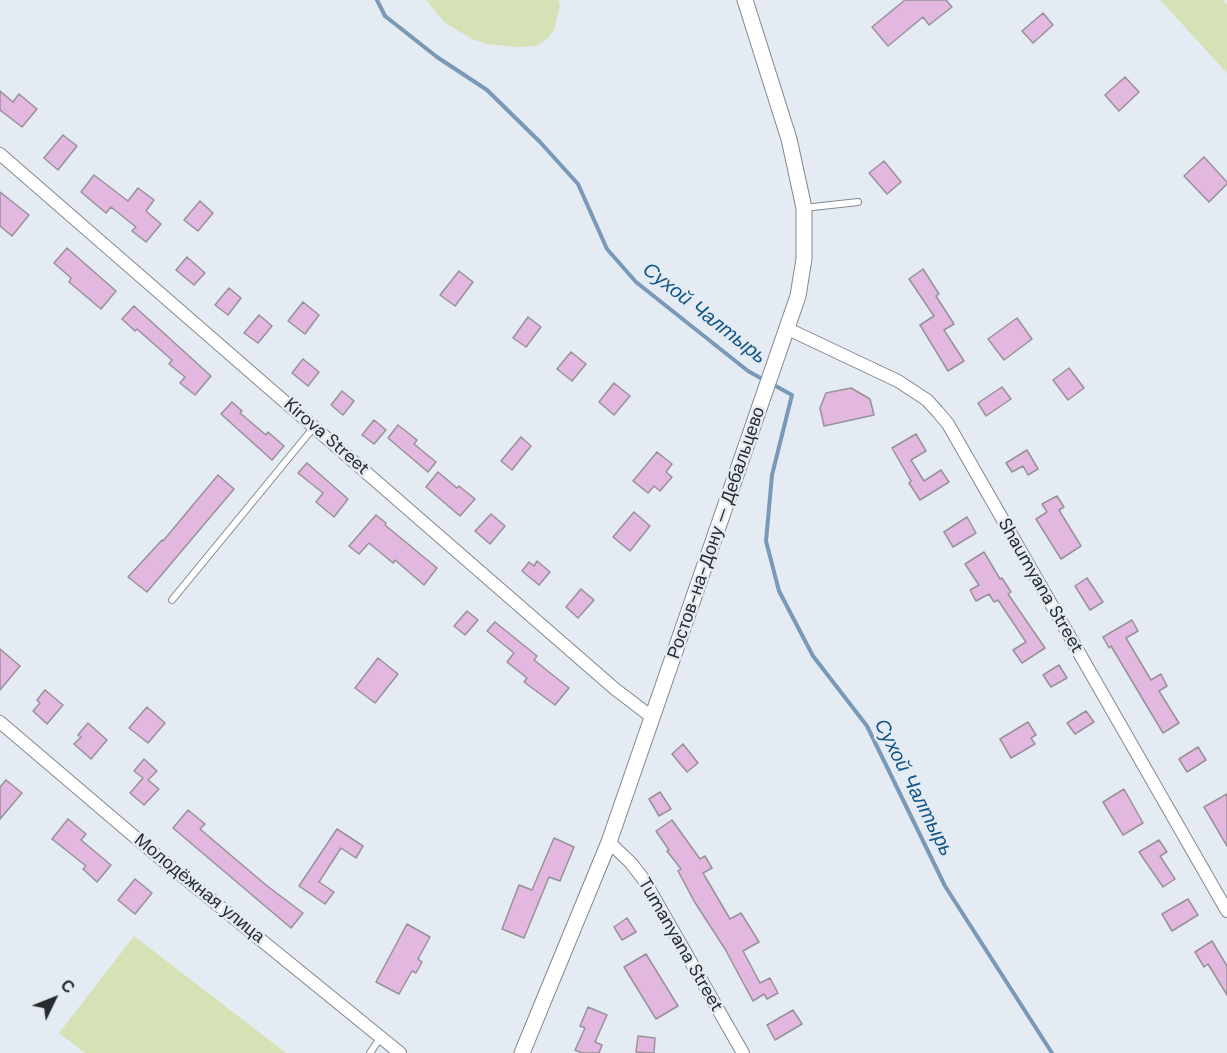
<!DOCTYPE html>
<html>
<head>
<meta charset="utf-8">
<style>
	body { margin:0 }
	#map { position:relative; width:1227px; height:1053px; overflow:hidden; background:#e4ebf2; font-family:"DM Sans",sans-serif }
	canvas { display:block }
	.north { position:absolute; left:24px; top:969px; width:60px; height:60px; -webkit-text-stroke:4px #e4ebf2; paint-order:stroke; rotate:47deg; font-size:16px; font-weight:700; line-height:24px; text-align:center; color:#282b2d }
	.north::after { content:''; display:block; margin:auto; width:21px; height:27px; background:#282b2d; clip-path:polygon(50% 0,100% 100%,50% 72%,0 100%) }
</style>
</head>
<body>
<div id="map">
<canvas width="1227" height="1053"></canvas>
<div class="north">С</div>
</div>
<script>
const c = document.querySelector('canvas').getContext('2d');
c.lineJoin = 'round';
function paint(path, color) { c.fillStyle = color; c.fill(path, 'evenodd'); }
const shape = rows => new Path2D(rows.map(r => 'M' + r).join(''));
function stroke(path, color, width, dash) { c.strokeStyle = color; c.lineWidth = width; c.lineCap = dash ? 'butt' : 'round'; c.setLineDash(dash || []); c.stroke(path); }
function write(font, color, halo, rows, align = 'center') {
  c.font = font + ' "DM Sans",sans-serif'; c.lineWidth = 5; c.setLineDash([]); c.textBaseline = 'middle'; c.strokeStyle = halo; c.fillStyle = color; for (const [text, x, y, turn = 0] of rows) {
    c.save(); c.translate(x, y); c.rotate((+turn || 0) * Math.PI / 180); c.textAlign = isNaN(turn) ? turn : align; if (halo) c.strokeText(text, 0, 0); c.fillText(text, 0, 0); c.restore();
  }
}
paint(shape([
	[426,0,558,0,560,5,554,30,547,39,536,46,517,47,487,44,472,39,444,22],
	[1160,0,1223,0,1227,4,1227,73],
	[134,936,286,1053,85,1053,59,1033]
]), '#d5e2b5');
stroke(shape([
	[377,0,385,16,437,57,487,90,540,142,578,184,607,249,636,282,748,371,766,381],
	[772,384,792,395,772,475,766,541,779,591,813,656,867,726,945,886,1052,1053]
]), '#7999b6', 4);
const building = shape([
	[905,0,946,0,952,7,929,25,923,17,888,46,872,27,905,0],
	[1043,13,1053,25,1033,43,1022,31,1043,13],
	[1125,77,1139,92,1119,111,1105,95,1125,77],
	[0,91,13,102,19,94,37,109,22,127,0,110,0,91],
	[63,135,77,146,58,170,44,158,63,135],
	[1204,157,1227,182,1227,184,1209,202,1184,176,1204,157],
	[884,161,901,182,887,194,869,173,884,161],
	[94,175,128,201,138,188,154,200,146,211,161,224,146,242,132,231,136,227,111,207,106,213,81,192,94,175],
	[0,192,29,215,12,236,0,226,0,192],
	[200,201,213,213,198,231,184,220,200,201],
	[67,248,116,291,101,309,69,282,71,278,54,263,67,248],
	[187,257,205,273,194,285,176,270,187,257],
	[923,269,939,294,936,296,954,324,944,330,964,361,948,371,920,325,934,316,909,279,923,269],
	[459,271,473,282,455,306,440,295,459,271],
	[229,288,241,298,228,315,215,305,229,288],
	[303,302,319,315,305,334,288,321,303,302],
	[134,306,211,376,195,395,180,383,185,377,169,364,172,360,137,329,135,331,122,319,134,306],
	[259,315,272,326,258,343,244,333,259,315],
	[528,317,541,327,526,347,513,338,528,317],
	[1017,318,1032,339,1004,360,988,339,1017,318],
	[571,352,586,364,572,381,557,369,571,352],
	[303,359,319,372,308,386,292,373,303,359],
	[1069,368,1084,388,1068,400,1053,380,1069,368],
	[614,383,630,396,614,415,599,402,614,383],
	[1002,387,1011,399,986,416,978,403,1002,387],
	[851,388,870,399,874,415,824,426,820,408,826,393,851,388],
	[342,391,354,401,343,415,331,405,342,391],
	[232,402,242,411,240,413,266,435,268,432,284,446,272,460,221,414,232,402],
	[374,420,386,430,374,444,362,435,374,420],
	[398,425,417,440,414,444,436,462,428,472,388,438,398,425],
	[916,434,926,451,911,460,924,481,941,470,949,482,920,500,909,483,911,481,892,448,916,434],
	[521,437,531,446,512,470,501,461,521,437],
	[1027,450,1038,469,1028,475,1023,466,1012,472,1006,463,1027,450],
	[657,452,672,464,666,472,672,477,660,491,654,486,648,493,633,481,657,452],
	[307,463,348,499,334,517,316,502,323,493,298,473,307,463],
	[438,472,457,488,459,486,475,499,460,516,426,487,438,472],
	[218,475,234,489,147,592,128,577,162,540,163,541,218,475],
	[1057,496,1064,507,1059,510,1081,546,1061,559,1036,519,1047,512,1042,504,1057,496],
	[634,512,650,526,630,551,613,537,634,512],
	[491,514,505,526,490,544,475,531,491,514],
	[376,515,386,523,385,525,437,568,424,585,395,560,393,563,369,543,359,554,349,546,376,515],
	[967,517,976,533,953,547,944,532,967,517],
	[984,552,1000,579,1002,578,1011,592,1008,594,1045,648,1022,663,1013,650,1026,642,998,600,994,602,989,594,976,601,970,590,979,585,965,564,984,552],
	[537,561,550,572,539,585,522,571,529,562,534,566,537,561],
	[1087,578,1103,602,1090,610,1075,586,1087,578],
	[581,589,594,600,578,618,566,607,581,589],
	[467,611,478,620,465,635,454,626,467,611],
	[1132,620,1138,631,1126,638,1151,680,1161,674,1167,686,1159,691,1179,723,1163,733,1111,646,1109,648,1103,637,1132,620],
	[495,622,537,656,534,660,569,688,555,705,524,682,527,678,507,662,514,653,487,631,495,622],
	[0,649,20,666,0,690,0,649],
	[378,658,398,674,375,703,355,688,378,658],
	[1059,665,1067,678,1051,687,1043,675,1059,665],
	[45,690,63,705,47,724,33,711,40,703,37,700,45,690],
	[147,707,165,723,148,743,129,728,147,707],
	[1086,711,1094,722,1075,734,1067,723,1086,711],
	[1028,722,1036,735,1031,738,1035,744,1011,758,1000,739,1028,722],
	[88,723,107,740,91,759,74,744,81,737,78,735,88,723],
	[683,744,698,763,687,772,672,754,683,744],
	[1198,747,1206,760,1187,772,1179,759,1198,747],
	[144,759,157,771,148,780,159,789,144,805,130,793,143,778,134,771,144,759],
	[6,780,22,793,0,819,0,787,6,780],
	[1124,789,1143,823,1123,835,1103,802,1124,789],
	[660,792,671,809,659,816,649,799,660,792],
	[1227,794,1227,846,1204,807,1227,794],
	[188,810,205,824,200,829,266,885,303,913,291,928,173,828,188,810],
	[68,819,86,834,81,840,111,865,97,882,83,869,86,866,52,839,68,819],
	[672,820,700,859,705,856,712,868,703,873,730,919,741,913,759,942,743,951,760,983,770,978,778,993,767,999,764,994,753,1001,725,949,694,901,678,871,681,869,667,851,669,850,656,831,672,820],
	[337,829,363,846,356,858,341,848,319,882,334,892,325,904,299,886,337,829],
	[554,838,574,847,560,881,549,877,524,938,502,929,519,885,532,890,554,838],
	[1159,840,1167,852,1160,856,1175,879,1163,887,1139,852,1159,840],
	[135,879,152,893,135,914,118,900,135,879],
	[1188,899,1198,915,1172,931,1162,914,1188,899],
	[627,918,636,932,622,940,614,927,627,918],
	[407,924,430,937,418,959,422,962,416,973,412,971,399,994,376,982,407,924],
	[1212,941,1227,966,1227,995,1208,964,1204,967,1195,952,1212,941],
	[646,954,678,1006,656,1019,624,967,646,954],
	[588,1007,607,1015,595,1042,602,1045,599,1053,582,1053,575,1050,585,1028,580,1026,588,1007],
	[793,1010,802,1024,775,1040,767,1025,793,1010],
	[638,1036,655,1038,654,1053,636,1052,638,1036]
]);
paint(building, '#e2b7e0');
stroke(building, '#989298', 1.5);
const service = shape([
	[804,208,858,202],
	[172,600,314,427],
	[370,1053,380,1038]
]);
const minor = shape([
	[0,154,615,689,653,718],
	[788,329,898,381,927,400,937,411,948,424,1227,911],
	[0,722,149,849,400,1053],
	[609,842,631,863,644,880,743,1053]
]);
const tertiary = shape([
	[522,1053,609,842,798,296,804,259,804,208,789,139,745,0]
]);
stroke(service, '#81888e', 8);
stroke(minor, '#81888e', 14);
stroke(tertiary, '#81888e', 17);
stroke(service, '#fff', 6);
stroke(minor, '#fff', 12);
stroke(tertiary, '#fff', 15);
write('18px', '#282b2d', '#e4ebf2', [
	["Kirova Street",326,437,41],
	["Ростов-на-Дону — Дебальцево",717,533,-71],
	["Shaumyana Street",1040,586,60],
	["Молодёжная улица",199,889,39],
	["Tumanyana Street",680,945,60]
]);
write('italic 20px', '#125687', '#e4ebf2', [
	["Сухой Чалтырь",704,314,38],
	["Сухой Чалтырь",913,788,63]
]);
</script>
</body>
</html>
